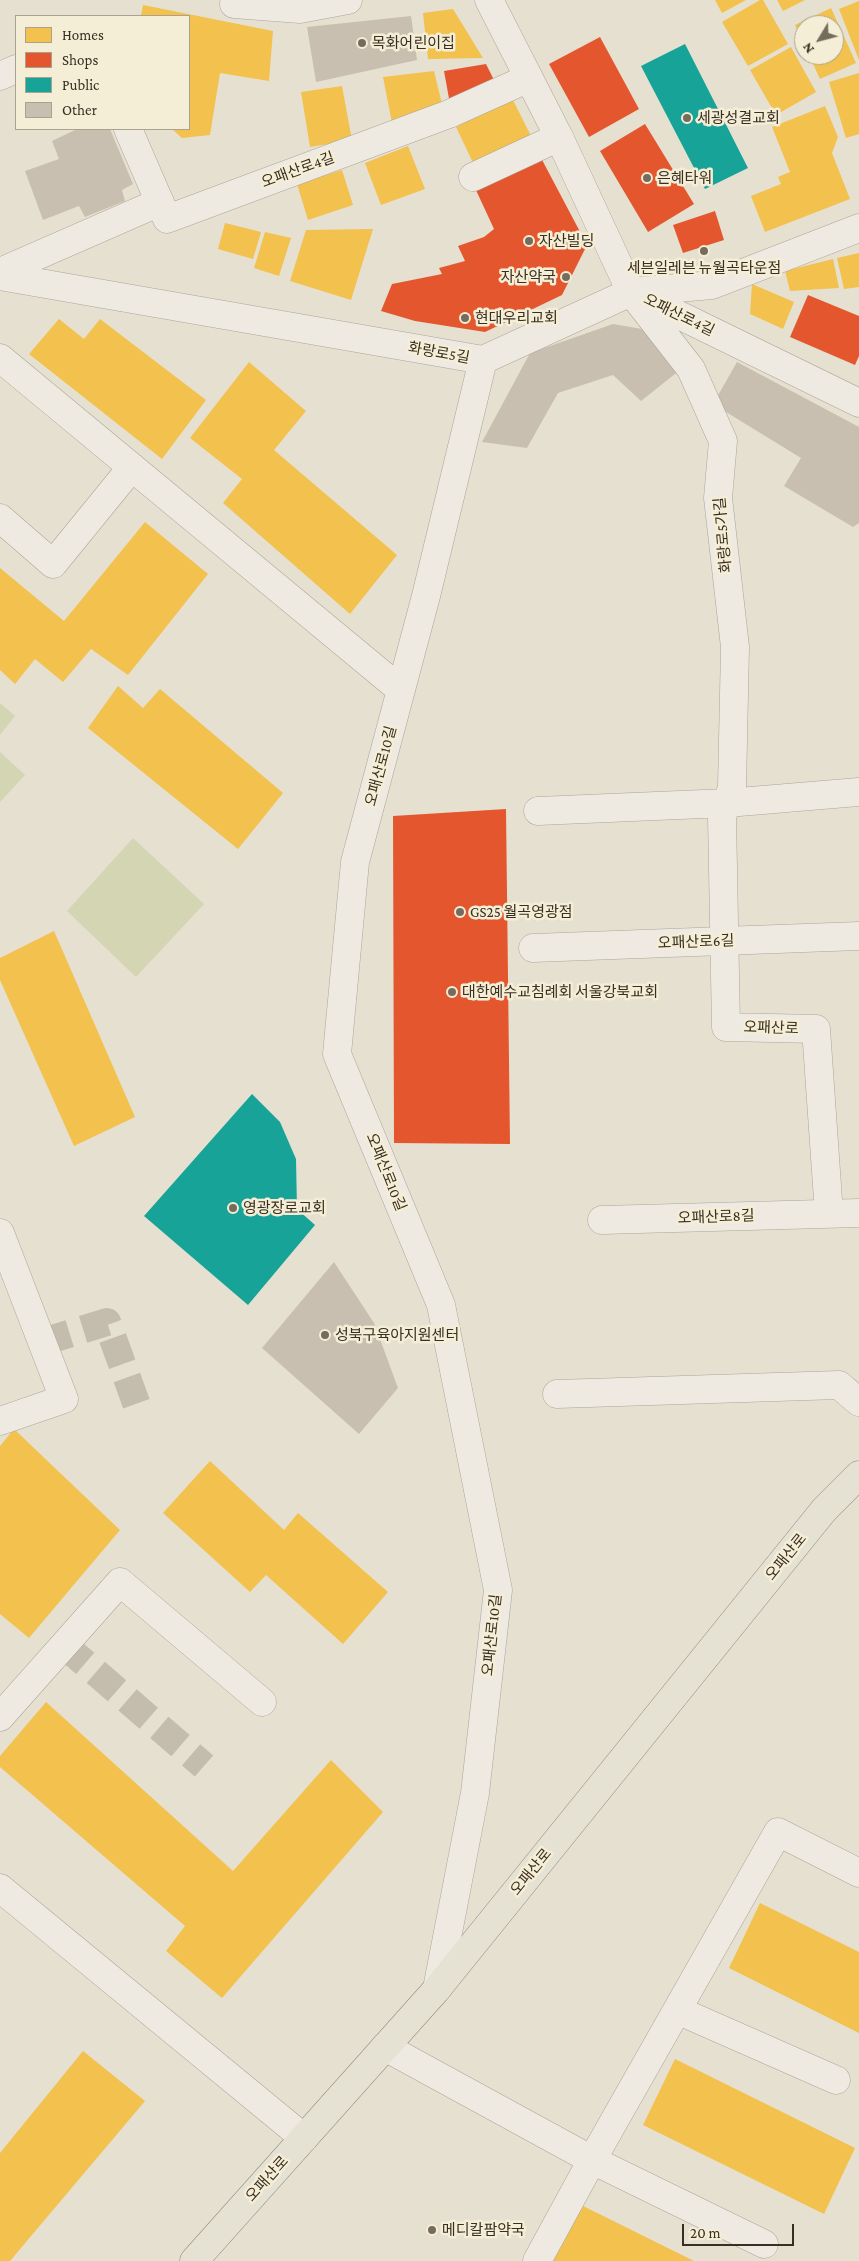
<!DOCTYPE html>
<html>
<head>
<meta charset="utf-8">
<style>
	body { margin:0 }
	#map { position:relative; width:859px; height:2261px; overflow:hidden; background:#e6e0d0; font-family:"Crimson Pro",serif }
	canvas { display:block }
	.legend { position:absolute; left:15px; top:15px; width:175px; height:115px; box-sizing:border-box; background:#f5eed7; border:1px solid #aaa18e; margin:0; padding:6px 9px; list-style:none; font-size:15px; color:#3a2e20 }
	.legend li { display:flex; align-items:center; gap:10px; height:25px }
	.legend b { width:25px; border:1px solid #aaa18e }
	.north { position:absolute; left:794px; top:15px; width:50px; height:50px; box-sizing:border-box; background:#f5eed7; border:1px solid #aaa18e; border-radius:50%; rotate:233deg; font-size:14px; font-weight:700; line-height:20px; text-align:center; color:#3a2e20 }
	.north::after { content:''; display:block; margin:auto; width:18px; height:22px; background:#766c5e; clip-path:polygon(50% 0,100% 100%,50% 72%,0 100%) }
	.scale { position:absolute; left:682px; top:2224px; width:112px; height:22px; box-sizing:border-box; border:2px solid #3a2e20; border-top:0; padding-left:6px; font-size:15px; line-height:18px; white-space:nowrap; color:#3a2e20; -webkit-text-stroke:4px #f5eed7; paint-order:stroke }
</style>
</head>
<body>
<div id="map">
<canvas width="859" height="2261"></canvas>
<ul class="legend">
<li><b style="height:14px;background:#f2c14e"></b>Homes</li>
<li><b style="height:14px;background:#e4572e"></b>Shops</li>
<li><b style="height:14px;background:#17a398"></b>Public</li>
<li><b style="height:14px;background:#c9bfb1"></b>Other</li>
</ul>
<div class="north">N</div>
<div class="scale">20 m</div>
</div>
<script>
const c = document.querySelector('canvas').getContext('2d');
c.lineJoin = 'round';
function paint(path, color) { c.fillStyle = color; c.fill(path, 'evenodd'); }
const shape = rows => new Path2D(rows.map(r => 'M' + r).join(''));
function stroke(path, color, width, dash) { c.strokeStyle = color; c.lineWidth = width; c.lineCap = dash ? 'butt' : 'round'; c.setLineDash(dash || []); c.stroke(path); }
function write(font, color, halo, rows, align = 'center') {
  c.font = font + ' "Crimson Pro","Noto Sans KR",serif'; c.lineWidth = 5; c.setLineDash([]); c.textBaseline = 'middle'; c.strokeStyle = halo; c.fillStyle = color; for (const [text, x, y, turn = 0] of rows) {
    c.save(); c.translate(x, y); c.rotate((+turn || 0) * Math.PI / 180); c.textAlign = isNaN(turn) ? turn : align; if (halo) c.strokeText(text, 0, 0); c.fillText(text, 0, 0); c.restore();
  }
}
paint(shape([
	[0,703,15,716,0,735],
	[0,752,25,775,0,802],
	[133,838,204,904,136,977,67,911]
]), '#d3d5b3');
paint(shape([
	[715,0,746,0,722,13],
	[760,0,763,0,788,44,748,66,722,22],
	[777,0,805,0,783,11],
	[859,1,859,60,839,9],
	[143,5,273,31,269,81,220,73,210,135,182,138,172,129,189,129,189,16,141,16],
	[831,8,856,63,820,79,809,55,834,55,834,25,804,25,804,45,795,25],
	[453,9,483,58,428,59,423,13],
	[791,47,816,92,776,115,750,70],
	[434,71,443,108,392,123,383,77],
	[859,73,859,134,846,138,829,82],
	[342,86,352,140,310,147,301,92],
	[512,98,533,140,476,169,456,127],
	[825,106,838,137,832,153,850,199,765,232,751,196,781,184,778,177,790,172,772,127],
	[408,146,425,189,381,205,365,163],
	[342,170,353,205,308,220,297,184],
	[225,223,261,232,253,259,218,249],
	[373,229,351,300,290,281,306,230],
	[265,232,291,238,279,276,254,268],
	[859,253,859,287,844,289,837,258],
	[833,259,839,288,790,291,785,271],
	[752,284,794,302,783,329,750,314],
	[59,319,84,339,100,319,206,400,162,459,29,354],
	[249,362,306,411,274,450,397,555,350,614,223,503,242,479,190,438],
	[145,522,208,574,128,675,91,649,63,682,35,659,15,684,0,670,0,568,64,621],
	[118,686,143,708,160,689,283,793,238,849,88,728],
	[54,931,135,1117,74,1146,0,980,0,958],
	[14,1429,120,1530,29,1638,0,1614,0,1446],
	[210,1461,284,1530,298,1513,388,1592,343,1644,266,1575,250,1592,163,1513],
	[46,1702,233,1871,331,1760,383,1812,222,1998,166,1951,185,1926,0,1767,0,1756],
	[760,1903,859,1952,859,2033,729,1968],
	[83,2051,145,2101,10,2261,0,2261,0,2153],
	[675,2059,855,2148,824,2214,643,2125],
	[575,2202,694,2261,550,2261]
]), '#f2c14e');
paint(shape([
	[600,37,639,109,589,137,549,64],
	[486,64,497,86,450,104,444,71],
	[645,124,694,204,648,232,600,151],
	[540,156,587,245,562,295,485,332,415,321,381,311,392,284,442,274,439,268,465,261,458,246,484,237,494,229,475,188],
	[715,211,724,240,683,253,673,225],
	[808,295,859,316,859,356,855,365,790,337],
	[506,809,510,1144,394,1143,393,816]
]), '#e4572e');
paint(shape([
	[685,44,748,168,705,189,641,66],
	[252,1094,280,1122,296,1159,297,1209,315,1225,248,1305,144,1216]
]), '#17a398');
paint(shape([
	[411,16,417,60,316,82,307,27],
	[77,129,110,129,133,184,122,190,125,201,85,217,79,206,43,220,25,171,59,159,52,141],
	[613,324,648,330,680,370,641,401,613,375,558,393,527,448,482,442,530,353],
	[737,362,859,427,859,523,853,527,784,486,801,458,713,404],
	[334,1262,374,1323,398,1388,359,1434,262,1348]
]), '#c9bfb1');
stroke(shape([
	[43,1342,107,1322,140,1414],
	[64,1645,204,1766]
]), '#c4bcad', 28, [28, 14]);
const minor = shape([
	[489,0,559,137,631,292,691,369,723,441,718,498,735,647,732,788,722,817,726,1027,816,1029,829,1214],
	[234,4,300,9,348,0],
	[0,76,16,69],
	[128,129,167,219,449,114,529,78],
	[473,177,559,137],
	[0,272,160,202],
	[0,276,483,360,631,292,712,285,859,228],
	[638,295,859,403],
	[0,358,401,690],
	[0,518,53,564,132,467],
	[538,811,727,803,859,792],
	[533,948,859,936],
	[602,1220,859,1213],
	[0,1233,64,1399,0,1421],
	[557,1394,839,1385,859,1402],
	[0,1717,120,1582,262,1702],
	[0,1888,304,2138],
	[437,1989,475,1793,498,1590,441,1305,337,1054,355,862,426,596,483,360],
	[677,2010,836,2080],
	[385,2047,592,2160,764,2244],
	[537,2261,592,2160,778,1832,859,1873]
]);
const major = shape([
	[194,2261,437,1989,824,1510,859,1475]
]);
stroke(minor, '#aba599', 29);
stroke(major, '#918b80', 29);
stroke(minor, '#eeeae2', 28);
stroke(major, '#e5e1d3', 28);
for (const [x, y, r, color] of [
	[362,43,5,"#766c5e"],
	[687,118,5,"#766c5e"],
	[647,178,5,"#766c5e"],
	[529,241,5,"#766c5e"],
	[704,251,5,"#766c5e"],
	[566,277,5,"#766c5e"],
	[465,318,5,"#766c5e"],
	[460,912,5,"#766c5e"],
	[452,992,5,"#766c5e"],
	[233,1208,5,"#766c5e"],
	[325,1335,5,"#766c5e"],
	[432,2230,5,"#766c5e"]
]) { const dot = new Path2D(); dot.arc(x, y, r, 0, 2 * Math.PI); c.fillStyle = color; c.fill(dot); stroke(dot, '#f5eed7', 2); }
write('15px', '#3a2e20', '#f5eed7', [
	["목화어린이집",372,43],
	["세광성결교회",697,118],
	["은혜타워",657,178],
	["자산빌딩",539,241],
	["세븐일레븐 뉴월곡타운점",704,268,"center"],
	["자산약국",556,277,"right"],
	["현대우리교회",475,318],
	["GS25 월곡영광점",470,912],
	["대한예수교침례회 서울강북교회",462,992],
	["영광장로교회",243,1208],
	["성북구육아지원센터",335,1335],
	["메디칼팜약국",442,2230]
], 'left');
write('15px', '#3a2e20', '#f5eed7', [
	["오패산로4길",298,170,-20],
	["오패산로4길",679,315,26],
	["화랑로5길",439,353,10],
	["화랑로5가길",723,535,-95],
	["오패산로10길",381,766,-75],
	["오패산로6길",696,942,-2],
	["오패산로",771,1028,2],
	["오패산로10길",386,1172,68],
	["오패산로8길",716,1217,-2],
	["오패산로",786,1557,-51],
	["오패산로10길",492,1635,-84],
	["오패산로",531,1872,-51],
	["오패산로",267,2179,-48]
]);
</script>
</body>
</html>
